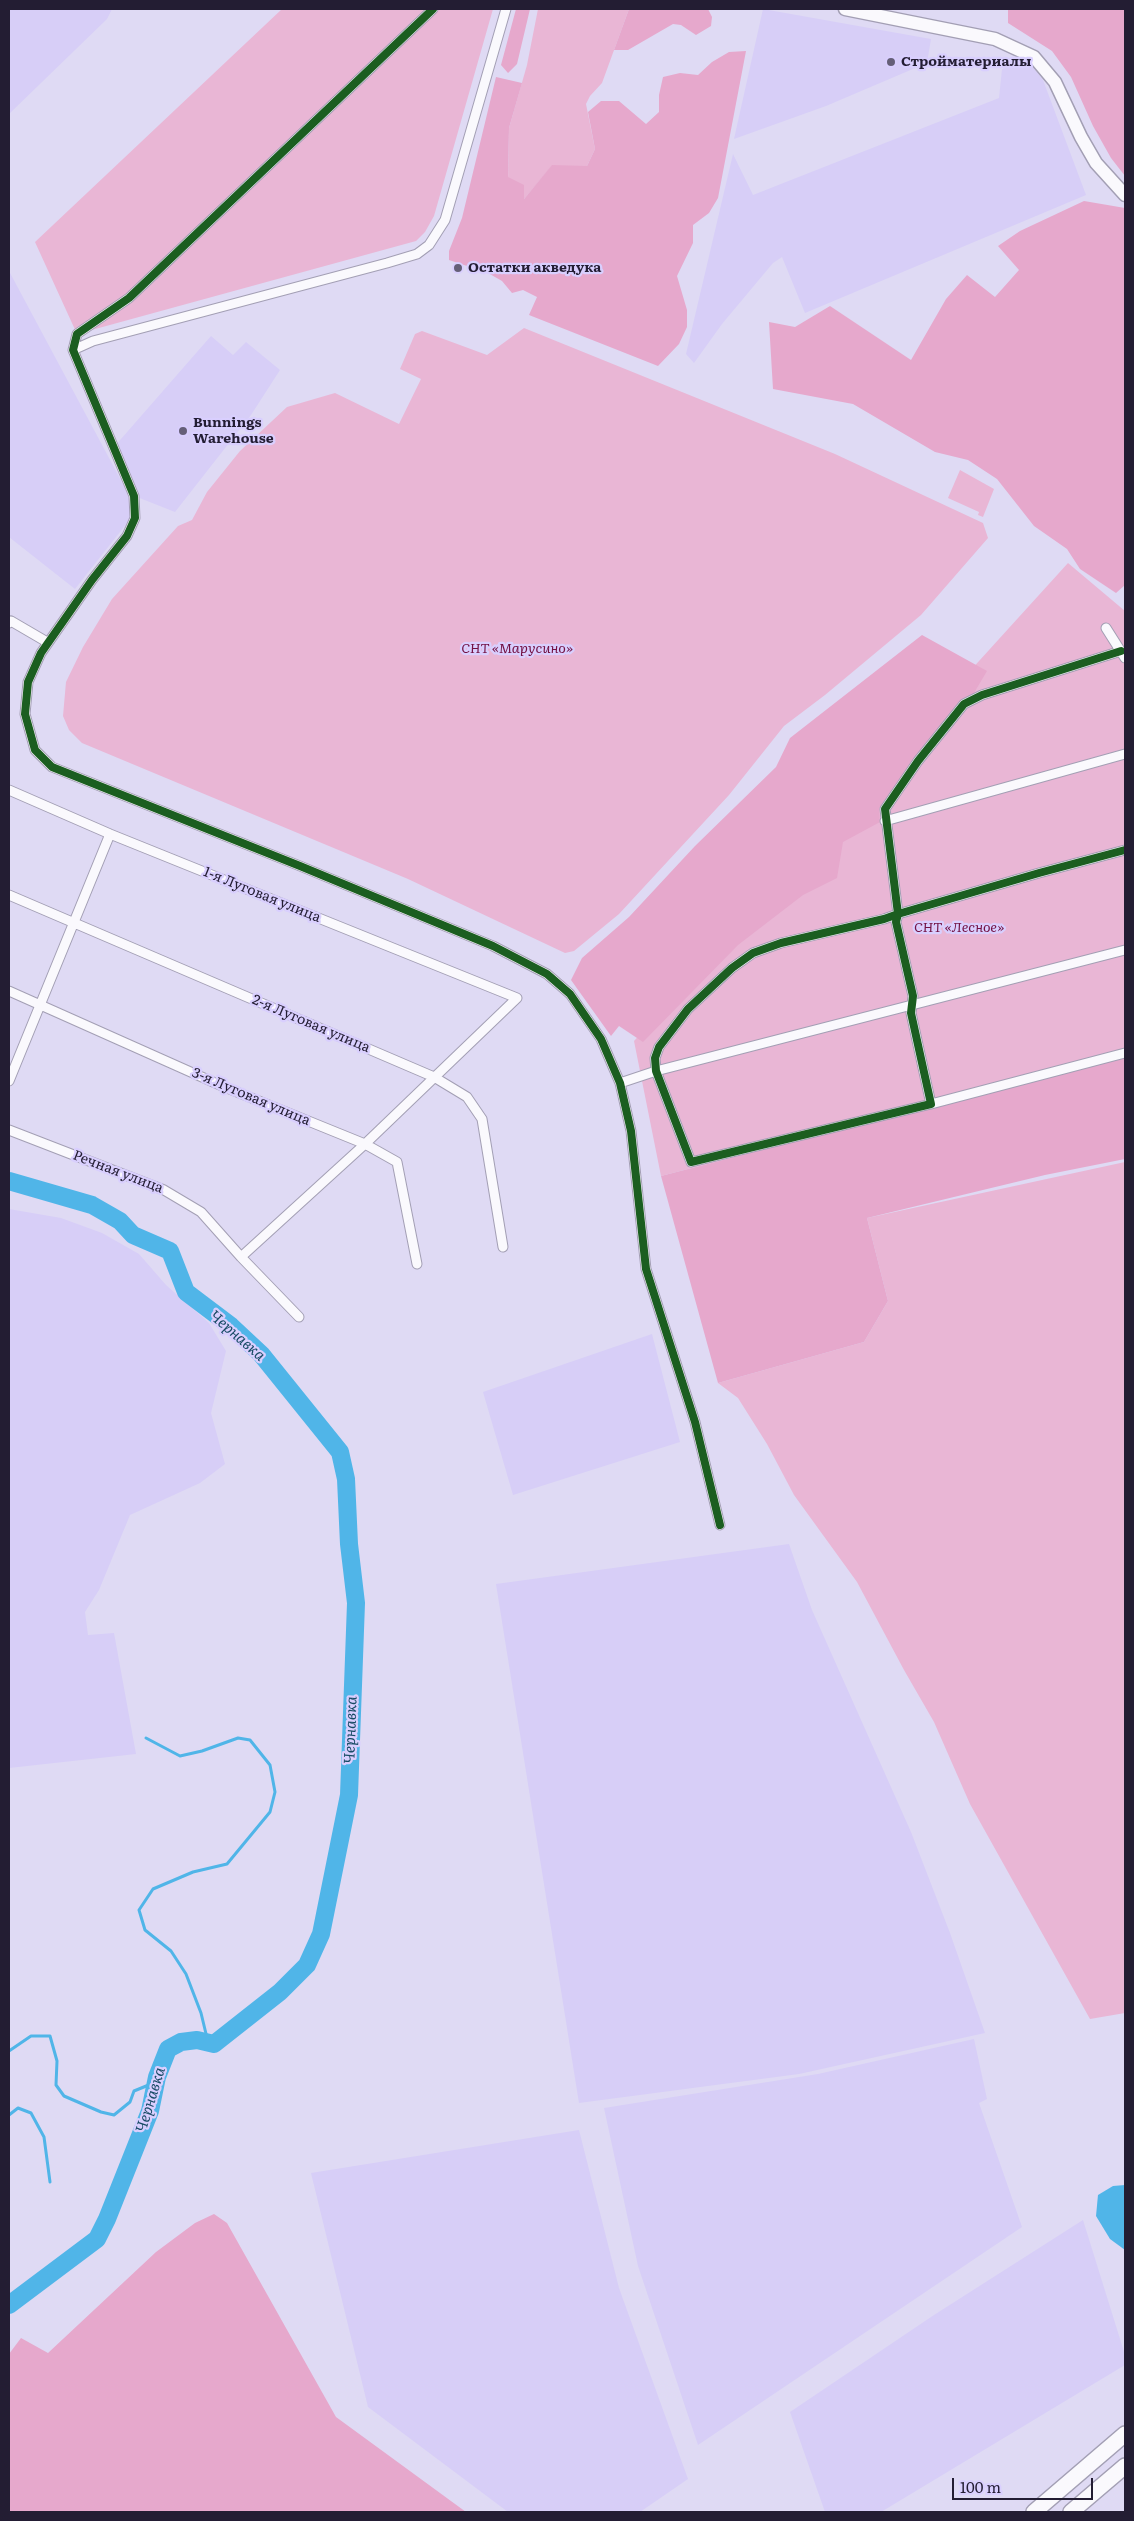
<!DOCTYPE html>
<html>
<head>
<meta charset="utf-8">
<style>
	body { margin:0 }
	#map { position:relative; width:1134px; height:2521px; overflow:hidden; background:#dfdaf4; font-family:Literata,serif }
	canvas { display:block }
	.frame { position:absolute; inset:0; border:10px solid #231d33; pointer-events:none }
	.scale { position:absolute; left:952px; top:2478px; width:141px; height:22px; box-sizing:border-box; border:2px solid #231d33; border-top:0; padding-left:6px; font-size:15px; line-height:18px; white-space:nowrap; color:#231d33; -webkit-text-stroke:4px #d9cffe; paint-order:stroke }
</style>
</head>
<body>
<div id="map">
<canvas width="1134" height="2521"></canvas>
<div class="frame"></div>
<div class="scale">100 m</div>
</div>
<script>
const c = document.querySelector('canvas').getContext('2d');
c.lineJoin = 'round';
function paint(path, color) { c.fillStyle = color; c.fill(path, 'evenodd'); }
const shape = rows => new Path2D(rows.map(r => 'M' + r).join(''));
function stroke(path, color, width, dash) { c.strokeStyle = color; c.lineWidth = width; c.lineCap = dash ? 'butt' : 'round'; c.setLineDash(dash || []); c.stroke(path); }
function write(font, color, halo, rows, align = 'center') {
  c.font = font + ' Literata,serif'; c.lineWidth = 4.5; c.setLineDash([]); c.textBaseline = 'middle'; c.strokeStyle = halo; c.fillStyle = color; for (const [text, x, y, turn = 0] of rows) {
    c.save(); c.translate(x, y); c.rotate((+turn || 0) * Math.PI / 180); c.textAlign = isNaN(turn) ? turn : align; if (halo) c.strokeText(text, 0, 0); c.fillText(text, 0, 0); c.restore();
  }
}
paint(shape([
	[9,9,112,9,107,19,9,114],
	[763,9,931,39,927,63,826,106,734,139],
	[1026,58,1043,80,1086,195,805,313,782,257,773,263,722,324,694,363,686,354,733,154,753,195,999,98,1002,69],
	[9,271,131,499,131,518,75,589,9,537],
	[211,336,233,355,246,342,280,370,251,415,175,512,137,497,114,447],
	[9,1209,61,1218,102,1233,139,1254,166,1285,209,1323,226,1351,211,1413,225,1464,200,1483,130,1515,99,1590,85,1612,88,1635,114,1633,136,1754,9,1768],
	[652,1334,680,1442,513,1495,483,1392],
	[789,1544,812,1610,911,1832,950,1933,985,2033,799,2074,579,2103,496,1584],
	[974,2039,987,2099,979,2103,1022,2227,698,2445,638,2266,604,2108,818,2074],
	[579,2130,619,2288,688,2479,640,2512,508,2512,368,2407,311,2173],
	[1083,2220,1125,2355,1125,2365,881,2512,825,2512,790,2412,934,2315]
]), '#d7cef7');
paint(shape([
	[282,9,493,9,434,216,425,232,416,241,77,334,35,242],
	[538,9,629,9,602,83,590,96,586,104,595,149,587,166,552,166,524,199,508,178,509,128,527,65],
	[524,328,835,454,983,523,988,538,921,615,825,695,784,726,729,795,619,914,574,951,565,953,408,879,82,743,69,730,63,716,66,682,83,647,112,599,178,526,192,520,207,492,240,451,287,407,335,393,399,424,421,379,400,369,415,334,422,331,487,355],
	[960,470,994,489,983,517,978,515,979,512,948,498],
	[1068,563,1125,611,1125,1056,661,1176,634,1041],
	[1125,1162,1125,2013,1090,2019,970,1804,934,1722,904,1670,857,1582,794,1495,767,1444,738,1398,718,1383,864,1342,888,1301,867,1218]
]), '#e9b6d5');
paint(shape([
	[516,9,530,9,517,64,508,73,501,65],
	[629,9,708,9,712,17,711,26,696,35,681,25,673,24,628,50,614,50],
	[1008,9,1125,9,1125,176,1111,158,1093,126,1071,77,1052,51,1008,23],
	[746,51,718,198,709,213,693,225,693,243,677,276,687,310,687,327,679,344,658,366,529,315,537,297,523,290,512,293,502,281,488,273,449,260,449,251,462,218,496,77,522,83,509,128,508,177,524,185,524,199,552,165,587,166,595,149,588,112,601,101,619,101,646,124,659,112,659,95,663,77,680,73,698,75,712,62,729,52],
	[1084,201,1125,208,1125,585,1116,593,1080,569,1067,549,1034,526,997,479,968,460,935,452,853,404,773,389,769,322,795,327,830,306,911,360,946,299,967,275,995,297,1019,270,998,246,1020,231],
	[922,635,987,671,971,698,890,800,879,808,880,822,843,842,837,878,803,895,738,945,643,1042,619,1026,611,1036,571,980,582,958,629,917,695,846,776,767,790,738],
	[1125,1056,1125,1159,1045,1175,867,1218,888,1301,864,1342,718,1383,661,1176],
	[214,2214,227,2223,336,2417,466,2512,9,2512,9,2354,21,2338,48,2353,156,2252,195,2223]
]), '#e6a8cc');
paint(shape([
	[1125,2185,1125,2250,1110,2239,1096,2216,1098,2195,1113,2186]
]), '#50b5e8');
stroke(shape([
	[146,1738,180,1756,202,1751,238,1738,250,1740,270,1765,275,1792,270,1812,227,1864,193,1872,153,1889,139,1910,145,1930,171,1951,186,1974,201,2013,208,2042],
	[9,2051,31,2036,50,2036,57,2061,56,2085,64,2096,101,2112,114,2115,130,2102,134,2091,156,2082],
	[9,2115,18,2108,31,2113,44,2137,50,2182]
]), '#50b5e8', 3);
stroke(shape([
	[9,1181,92,1205,120,1221,133,1235,170,1251,186,1292,231,1326,261,1354,340,1452,346,1479,349,1544,356,1603,349,1795,321,1934,307,1965,280,1992,214,2044,197,2040,181,2042,168,2049,157,2077,150,2111,107,2219,97,2239,9,2305]
]), '#50b5e8', 18);
const minor = shape([
	[433,9,129,298,77,334,73,350,134,496,135,518,127,536,92,580,41,653,28,682,25,714,35,750,52,767,300,866,493,946,547,974,570,994,601,1039,620,1083,631,1131,646,1269,695,1422,720,1525],
	[73,350,93,341,387,263,417,254,429,245,445,220,506,9],
	[9,623,11,621,47,642],
	[1106,628,1125,658],
	[1121,651,982,695,964,704,918,761,885,809,898,914,896,922,913,996,911,1013,931,1104,691,1162,656,1071,655,1058,659,1047,688,1009,732,968,753,953,781,943,884,919,898,914,1039,873,1125,850],
	[9,790,110,834,517,998,365,1144,241,1257],
	[885,821,1125,754],
	[9,895,434,1077,467,1097,482,1119,503,1247],
	[9,991,222,1086,365,1144,397,1162,417,1264],
	[9,1081,110,834],
	[620,1083,656,1071,1125,950],
	[931,1104,1125,1053],
	[9,1130,164,1190,201,1212,241,1257,299,1317]
]);
const secondary = shape([
	[845,9,995,39,1034,57,1055,82,1081,137,1096,163,1125,195]
]);
const trunk = shape([
	[1034,2512,1125,2434],
	[1071,2512,1125,2466]
]);
stroke(minor, '#a39fb4', 11);
stroke(secondary, '#a39fb4', 15);
stroke(trunk, '#a39fb4', 18);
stroke(minor, '#faf9fd', 9);
stroke(secondary, '#faf9fd', 12);
stroke(trunk, '#faf9fd', 15);
stroke(shape([
	[433,9,129,298,77,334,73,350,134,496,135,518,127,536,92,580,41,653,28,682,25,714,35,750,52,767,300,866,493,946,547,974,570,994,601,1039,620,1083,631,1131,646,1269,695,1422,720,1525],
	[1121,651,982,695,964,704,918,761,885,809,898,914,896,922,913,996,911,1013,931,1104,691,1162,656,1071,655,1058,659,1047,688,1009,732,968,753,953,781,943,884,919,898,914,1039,873,1125,850]
]), '#1b5e20', 8);
for (const [x, y, r, color] of [
	[891,62,5,"#655f77"],
	[458,268,5,"#655f77"],
	[183,431,5,"#655f77"]
]) { const dot = new Path2D(); dot.arc(x, y, r, 0, 2 * Math.PI); c.fillStyle = color; c.fill(dot); stroke(dot, '#d9cffe', 2); }
write('bold 14px', '#231d33', '#d9cffe', [
	["Стройматериалы",901,62],
	["Остатки акведука",468,268],
	["Bunnings",193,423],
	["Warehouse",193,439]
], 'left');
write('italic 14px', '#721043', '#d9cffe', [
	["СНТ «Марусино»",517,649],
	["СНТ «Лесное»",959,928]
]);
write('14px', '#231d33', '#d9cffe', [
	["1-я Луговая улица",262,895,22],
	["2-я Луговая улица",311,1024,23],
	["3-я Луговая улица",251,1097,23],
	["Речная улица",118,1172,21]
]);
write('italic 15px', '#184b65', '#d9cffe', [
	["Чернавка",237,1336,41],
	["Чернавка",351,1730,-88],
	["Чернавка",151,2100,-73]
]);
</script>
</body>
</html>
